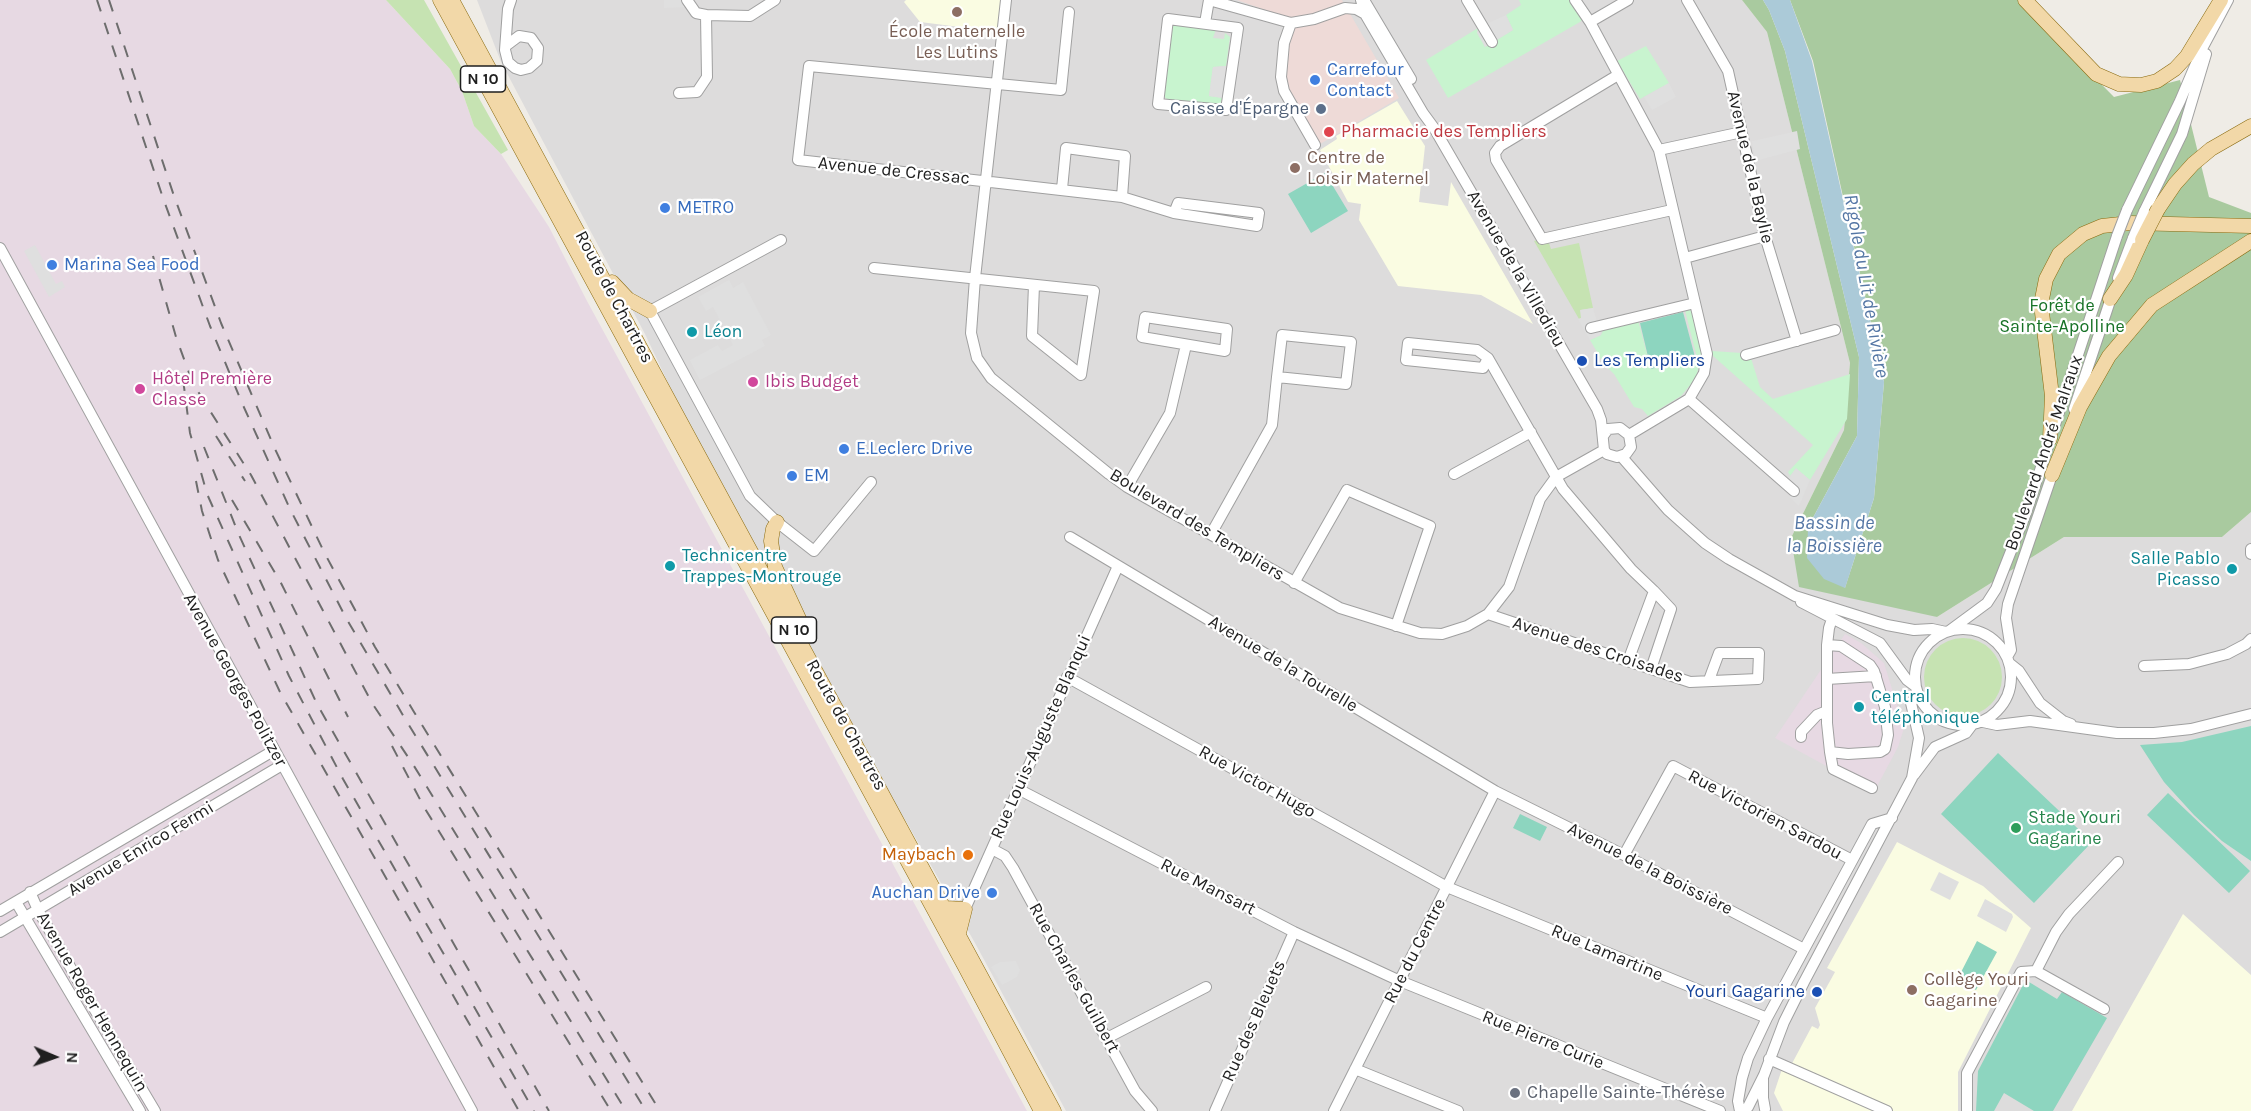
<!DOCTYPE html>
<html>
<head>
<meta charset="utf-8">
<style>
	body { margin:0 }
	#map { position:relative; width:2251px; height:1111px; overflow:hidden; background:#efece6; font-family:Karla,sans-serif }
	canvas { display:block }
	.north { position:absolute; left:24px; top:1027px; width:60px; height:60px; -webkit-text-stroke:4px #fff; paint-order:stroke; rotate:92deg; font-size:16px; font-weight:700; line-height:24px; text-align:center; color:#1f1f1f }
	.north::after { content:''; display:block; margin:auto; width:21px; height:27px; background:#1f1f1f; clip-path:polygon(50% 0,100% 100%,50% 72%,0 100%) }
</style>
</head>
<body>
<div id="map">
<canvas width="2251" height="1111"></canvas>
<div class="north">N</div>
</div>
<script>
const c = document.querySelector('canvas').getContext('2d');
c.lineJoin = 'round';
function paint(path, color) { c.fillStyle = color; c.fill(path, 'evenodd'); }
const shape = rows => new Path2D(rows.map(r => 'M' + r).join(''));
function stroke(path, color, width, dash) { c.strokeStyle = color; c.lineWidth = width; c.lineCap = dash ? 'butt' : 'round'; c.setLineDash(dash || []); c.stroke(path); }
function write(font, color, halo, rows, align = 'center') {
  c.font = font + ' Karla,sans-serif'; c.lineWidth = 4.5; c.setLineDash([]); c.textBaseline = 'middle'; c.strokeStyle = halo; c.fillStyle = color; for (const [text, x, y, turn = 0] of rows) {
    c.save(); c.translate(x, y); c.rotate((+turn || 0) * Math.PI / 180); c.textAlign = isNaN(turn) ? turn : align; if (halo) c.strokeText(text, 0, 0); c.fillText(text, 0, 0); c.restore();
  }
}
paint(shape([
	[477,0,1742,0,1767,32,1850,363,1844,430,1791,538,1937,617,2064,537,2222,537,2251,512,2251,1111,1066,1111,975,943,907,823,789,639,645,334,501,62]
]), '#dddcdc');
paint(shape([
	[1237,0,1342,0,1399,98,1315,147,1280,78,1288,18]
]), '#eedad7');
paint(shape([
	[0,0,386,0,450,69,462,91,474,126,501,154,549,227,587,301,1027,1111,0,1111],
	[1845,634,1861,643,1884,663,1904,728,1898,747,1874,792,1775,738]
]), '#e7d9e3');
paint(shape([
	[906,0,1004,0,1000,32,920,22,904,2],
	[1397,101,1425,146,1419,202,1448,206,1451,182,1533,324,1481,295,1398,286,1359,220,1361,204,1348,202,1320,150,1337,139,1336,136],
	[1897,842,1983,886,2031,928,1958,1072,1958,1111,1783,1111,1774,1093,1782,1069,1788,1071,1812,1026,1818,1029,1820,1025,1815,1008,1835,972,1827,968],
	[2183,914,2251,975,2251,1111,2072,1111]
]), '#fafce2');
paint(shape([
	[386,0,424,0,508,150,501,154,474,126,462,91,450,69],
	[1541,239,1548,240,1551,249,1579,243,1593,308,1581,310,1581,318,1579,319,1534,241],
	'1924 677a39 39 0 1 1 78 0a39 39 0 1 1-78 0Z'
]), '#c6e3b2');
paint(shape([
	[1742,0,1763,0,1769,10,1785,51,1859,357,1857,436,1808,527,1845,588,1874,498,1884,382,1813,61,1790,0,2018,0,2114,97,2180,80,2209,197,2251,213,2251,512,2222,537,2064,537,1937,617,1799,587,1791,538,1844,430,1850,363,1767,32]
]), '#a9ca9f');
paint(shape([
	[1519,0,1572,0,1583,19,1580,22,1448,98,1426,60,1478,28,1485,47,1513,30,1506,15,1521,5],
	[1173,23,1216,29,1213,38,1224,39,1225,33,1230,37,1226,66,1213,67,1209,96,1223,98,1220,104,1186,102,1167,99,1163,96,1167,46],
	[1646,46,1669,83,1640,99,1617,61],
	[1689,309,1694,314,1702,345,1701,356,1696,378,1681,396,1648,416,1642,409,1634,407,1614,374,1604,364,1590,340,1601,335,1604,328,1638,320,1651,369,1697,358,1685,310],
	[1712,351,1742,353,1751,358,1760,387,1773,399,1850,374,1847,419,1810,480,1796,469,1790,476,1788,472,1813,445,1712,355]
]), '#c8f4cf');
paint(shape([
	[1325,173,1348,211,1311,233,1288,194],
	[1683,312,1695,357,1651,369,1640,323],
	[2251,726,2251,861,2222,841,2194,815,2164,782,2140,745,2182,742],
	[1998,753,2092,842,2034,903,1941,814],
	[2168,793,2250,871,2229,893,2147,815],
	[1520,814,1547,827,1540,841,1513,828],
	[1977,941,1997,952,1976,990,1957,980],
	[2029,982,2057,999,2062,992,2107,1018,2053,1111,2034,1111,2004,1093,1994,1111,1976,1111,1978,1071,2024,983]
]), '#8dd5bf');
paint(shape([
	[664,0,684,0,687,7,664,8],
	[1506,15,1513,30,1485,47,1477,33,1478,28],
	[1226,66,1223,98,1209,96,1213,67],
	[1669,83,1676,97,1652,110,1644,97],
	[1797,131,1800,149,1755,161,1752,141],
	[35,245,56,284,62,281,65,287,49,297,24,251],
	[729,280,733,288,743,282,771,335,762,340,765,346,700,380,690,360,718,345,722,351,733,345,713,307,706,311,698,297],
	[1593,308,1601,335,1590,340,1578,319,1581,318,1580,310],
	[1796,468,1810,480,1799,506,1789,497,1794,491,1785,483],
	[1939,872,1959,882,1950,900,1930,890],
	[1985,899,2012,914,2013,917,2006,932,1977,916],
	[1016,961,1020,970,1017,977,1002,985,991,967,1000,962]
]), '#dfdfdf');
paint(shape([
	[1763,0,1790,0,1812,61,1884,382,1874,498,1845,588,1824,579,1807,558,1808,527,1857,436,1859,357,1785,51,1769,10]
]), '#abcad8');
const minor = shape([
	[687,0,696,13,706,15],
	[1006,0,975,278,971,333,977,358,991,378,1109,474,1127,487,1340,608,1420,633,1442,634,1467,626,1488,614,1509,587,1540,499,1556,477,1604,450],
	[1209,0,1291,23,1314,19,1345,8,1356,9,1365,14],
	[1361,0,1365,14,1423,113,1434,128,1597,409,1601,420,1604,450,1607,454,1617,457,1626,454,1631,447,1629,435,1620,428,1608,429,1603,436],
	[1364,0,1411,79],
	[1467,0,1492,42],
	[1575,0,1590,22,1659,150,1707,354,1704,373,1689,399,1629,435],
	[1687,0,1728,71,1765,236,1797,341],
	[1069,12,1061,90,809,66,798,160,1122,197,1174,213,1257,226,1259,213,1178,203,1174,213],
	[1168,19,1238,28,1226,110,1158,104,1168,19],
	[1590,22,1628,0],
	[1205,23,1209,0],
	[1291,23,1284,43,1281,77,1284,91,1315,145],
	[507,45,519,36,531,38,538,48,537,61,529,68,521,70,515,68,508,62,505,50,508,9,511,0],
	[1618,75,1500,146,1495,153,1496,160,1542,239,1672,210],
	[679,93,697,92,707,77,706,15,750,16,775,0],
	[1659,150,1742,132],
	[1062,189,1066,148,1125,156,1122,197],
	[2127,210,2180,101,2203,47,2228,0],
	[2144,212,2182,134,2206,54],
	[781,240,650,311,750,496,777,522,814,551,871,482],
	[0,248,472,1111],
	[1685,258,1765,236],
	[874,268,1094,291,1081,375,1032,336,1034,285],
	[2118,278,2133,238],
	[1145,317,1227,329,1225,351,1142,337,1145,317],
	[1591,328,1695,303],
	[1746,355,1835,330],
	[1488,358,1483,368,1406,360,1408,343,1477,350,1488,358,1563,489,1631,569,1654,591],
	[1689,399,1794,491],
	[2074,409,2113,292],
	[1621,456,1668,510,1705,543,1729,559,1795,596,1887,625,1914,630,1932,629,1946,632],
	[1454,474,1531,432],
	[1127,487,1170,413,1186,345],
	[1211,534,1272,425,1277,377,1282,335,1351,342,1346,384,1277,377],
	[1070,537,1495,791,1624,855,1804,949],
	[2251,549,2251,554],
	[1294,583,1347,490,1430,526,1396,626],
	[1801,602,1880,643,1907,680,1915,686],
	[1488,614,1690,682,1758,679,1759,653,1719,653,1709,680],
	'1915 677a48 48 0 1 1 96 0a48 48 0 1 1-96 0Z',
	[1949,631,1987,603,1996,589,2026,513,2117,236],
	[1827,645,1841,646,1870,665,1874,671,1885,707,1888,735,1885,749,1880,752,1848,754,1830,752,1827,723,1827,645,1829,628,1832,619],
	[2007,657,2011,650,2006,618,2008,604,2054,469],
	[1628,661,1654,591,1671,609,1651,669],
	[2009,663,2019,671,2040,703,2063,721,2071,724],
	[2144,666,2189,664,2227,654,2246,644,2251,639],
	[1067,677,1447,887,1767,1018],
	[1827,679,1876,676],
	[1983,722,1997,725,2030,721,2117,733,2154,733,2191,729,2251,714],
	[1801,737,1801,732,1817,715,1827,711],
	[1830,752,1833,769,1872,788],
	[1914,775,1935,747,1966,733,1972,725],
	[1018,789,1294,932,1400,981,1720,1111],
	[992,849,1005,856,1013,868,1135,1091,1152,1111],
	[1624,855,1673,766,1852,860],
	[30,892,38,910,86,995,155,1111],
	[16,902,140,1111],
	[965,909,1118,566],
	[0,911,273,751],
	[0,932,282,765],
	[2036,971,2056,932,2069,914,2118,862],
	[1107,1038,1206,987],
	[1769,1059,1887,1111],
	[1355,1069,1458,1111],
	[1763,1078,1763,1098,1765,1109],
	[1748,1107,1764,1075,1784,1022,1804,982,1912,778,1919,738,1911,703,1918,694],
	[1215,1111,1294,932],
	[1334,1111,1495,791],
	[1740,1111,1738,1101,1742,1078,1748,1058,1767,1018,1872,824,1892,818],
	[1967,1111,1967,1073,2021,972,2036,971,2104,1009]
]);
const major = shape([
	[440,0,965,967,1041,1111],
	[452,0,1054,1111],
	[2025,0,2096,74,2119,84,2141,85,2157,81,2175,69,2187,56,2221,0],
	[2158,209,2175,184,2193,164,2211,149,2251,126],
	[612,282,628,299,650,311],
	[2110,299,2126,275,2142,240],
	[2050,439,2052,396,2041,304,2046,279,2059,254,2083,234,2102,226,2130,223,2251,226],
	[2052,475,2080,407,2109,356,2152,305,2251,241],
	[777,522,773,529,771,541,775,567,807,636],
	[946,908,965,909,959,933]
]);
stroke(minor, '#a0a0a0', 12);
stroke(major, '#8a6b10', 15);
stroke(minor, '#fff', 10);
stroke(major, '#f2d8a8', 14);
stroke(shape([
	[97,0,163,198,210,326,242,403,290,509,346,618,404,717,646,1111],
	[109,0,174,196,221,323,275,449,324,552,375,647,414,712,660,1111],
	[153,256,176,337,192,381,203,400,251,475,372,703,414,766,626,1111],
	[183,379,190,433,207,494,289,676,343,779,534,1111],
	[216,436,245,481],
	[204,447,239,535,317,704,549,1111],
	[196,481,202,511,218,560,280,692,519,1111],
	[232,500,281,583,348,717],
	[392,746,424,807,611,1111]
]), '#6d6d6d', 2, [12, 12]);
const minorBridge = shape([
	[2117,236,2127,210],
	[2133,238,2144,212]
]);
const majorBridge = shape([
	[2142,240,2158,209]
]);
stroke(minorBridge, '#a0a0a0', 12, []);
stroke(majorBridge, '#8a6b10', 15, []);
stroke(minorBridge, '#fff', 10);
stroke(majorBridge, '#f2d8a8', 14);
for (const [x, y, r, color] of [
	[957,12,6,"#8d6e63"],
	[1315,80,6,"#3f7fe0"],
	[1321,109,6,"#5c6f8a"],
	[1329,132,6,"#e0444e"],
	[1295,168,6,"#8d6e63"],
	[665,208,6,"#3f7fe0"],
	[52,265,6,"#3f7fe0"],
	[692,332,6,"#0f9aa8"],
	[1582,361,6,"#1a4fb4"],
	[753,382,6,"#d1479c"],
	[140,389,6,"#d1479c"],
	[844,449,6,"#3f7fe0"],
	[792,476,6,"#3f7fe0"],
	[670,566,6,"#0f9aa8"],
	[2232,569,6,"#0f9aa8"],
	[1859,707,6,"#0f9aa8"],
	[2016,828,6,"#2e9e5b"],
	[968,855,6,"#e8710a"],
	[992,893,6,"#3f7fe0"],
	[1912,990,6,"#8d6e63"],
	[1817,992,6,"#1a4fb4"],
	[1515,1093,6,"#6b7280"]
]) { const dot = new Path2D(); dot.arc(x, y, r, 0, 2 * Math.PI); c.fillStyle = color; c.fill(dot); stroke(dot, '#fff', 2); }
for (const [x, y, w] of [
	[483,79,45],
	[794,630,45]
]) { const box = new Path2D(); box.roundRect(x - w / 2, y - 13, w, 26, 4.5); c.fillStyle = '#fff'; c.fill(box); stroke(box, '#1f1f1f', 1.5); }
write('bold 16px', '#1f1f1f', null, [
	["N 10",483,79],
	["N 10",794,630]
]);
write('18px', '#785e54', '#fff', [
	["École maternelle",957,32,"center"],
	["Les Lutins",957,53,"center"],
	["Centre de",1307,158],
	["Loisir Maternel",1307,179],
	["Collège Youri",1924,980],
	["Gagarine",1924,1001]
], 'left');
write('18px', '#366cbe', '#fff', [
	["Carrefour",1327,70],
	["Contact",1327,91],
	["METRO",677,208],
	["Marina Sea Food",64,265],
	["E.Leclerc Drive",856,449],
	["EM",804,476],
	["Auchan Drive",980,893,"right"]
], 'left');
write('18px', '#4e5e75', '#fff', [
	["Caisse d'Épargne",1309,109]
], 'right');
write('18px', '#be3a42', '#fff', [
	["Pharmacie des Templiers",1341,132]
], 'left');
write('18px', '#1f1f1f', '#fff', [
	["Avenue de la Baylie",1750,167,77],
	["Avenue de Cressac",894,171,6],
	["Avenue de la Villedieu",1516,269,60],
	["Route de Chartres",614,297,62],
	["Boulevard André Malraux",2044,453,-71],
	["Boulevard des Templiers",1197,525,31],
	["Avenue des Croisades",1598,650,18],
	["Avenue de la Tourelle",1283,664,31],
	["Avenue Georges Politzer",235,680,61],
	["Route de Chartres",846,725,61],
	["Rue Louis-Auguste Blanqui",1041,737,-66],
	["Rue Victor Hugo",1257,782,29],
	["Rue Victorien Sardou",1765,815,28],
	["Avenue Enrico Fermi",141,849,-31],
	["Avenue de la Boissière",1650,869,27],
	["Rue Mansart",1208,887,27],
	["Rue du Centre",1415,951,-63],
	["Rue Lamartine",1607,953,23],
	["Rue Charles Guilbert",1074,978,61],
	["Avenue Roger Hennequin",92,1002,60],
	["Rue des Bleuets",1254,1021,-66],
	["Rue Pierre Curie",1543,1040,22]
]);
write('18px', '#177226', '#fff', [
	["Forêt de",2062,306],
	["Sainte-Apolline",2062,327]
]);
write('18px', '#0d838f', '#fff', [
	["Léon",704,332],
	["Technicentre",682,556],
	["Trappes-Montrouge",682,577],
	["Salle Pablo",2220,559,"right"],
	["Picasso",2220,580,"right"],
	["Central",1871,697],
	["téléphonique",1871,718]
], 'left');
write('18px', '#164399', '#fff', [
	["Les Templiers",1594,361],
	["Youri Gagarine",1805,992,"right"]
], 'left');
write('18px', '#b23c85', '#fff', [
	["Hôtel Première",152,379],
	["Classe",152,400],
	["Ibis Budget",765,382]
], 'left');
write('18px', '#27864d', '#fff', [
	["Stade Youri",2028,818],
	["Gagarine",2028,839]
], 'left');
write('18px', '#c56008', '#fff', [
	["Maybach",956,855]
], 'right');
write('18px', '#5b616d', '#fff', [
	["Chapelle Sainte-Thérèse",1527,1093]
], 'left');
write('italic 20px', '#5577a5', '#fff', [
	["Rigole du Lit de Rivière",1866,286,80],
	["Bassin de",1834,523],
	["la Boissière",1834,546]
]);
</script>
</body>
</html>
